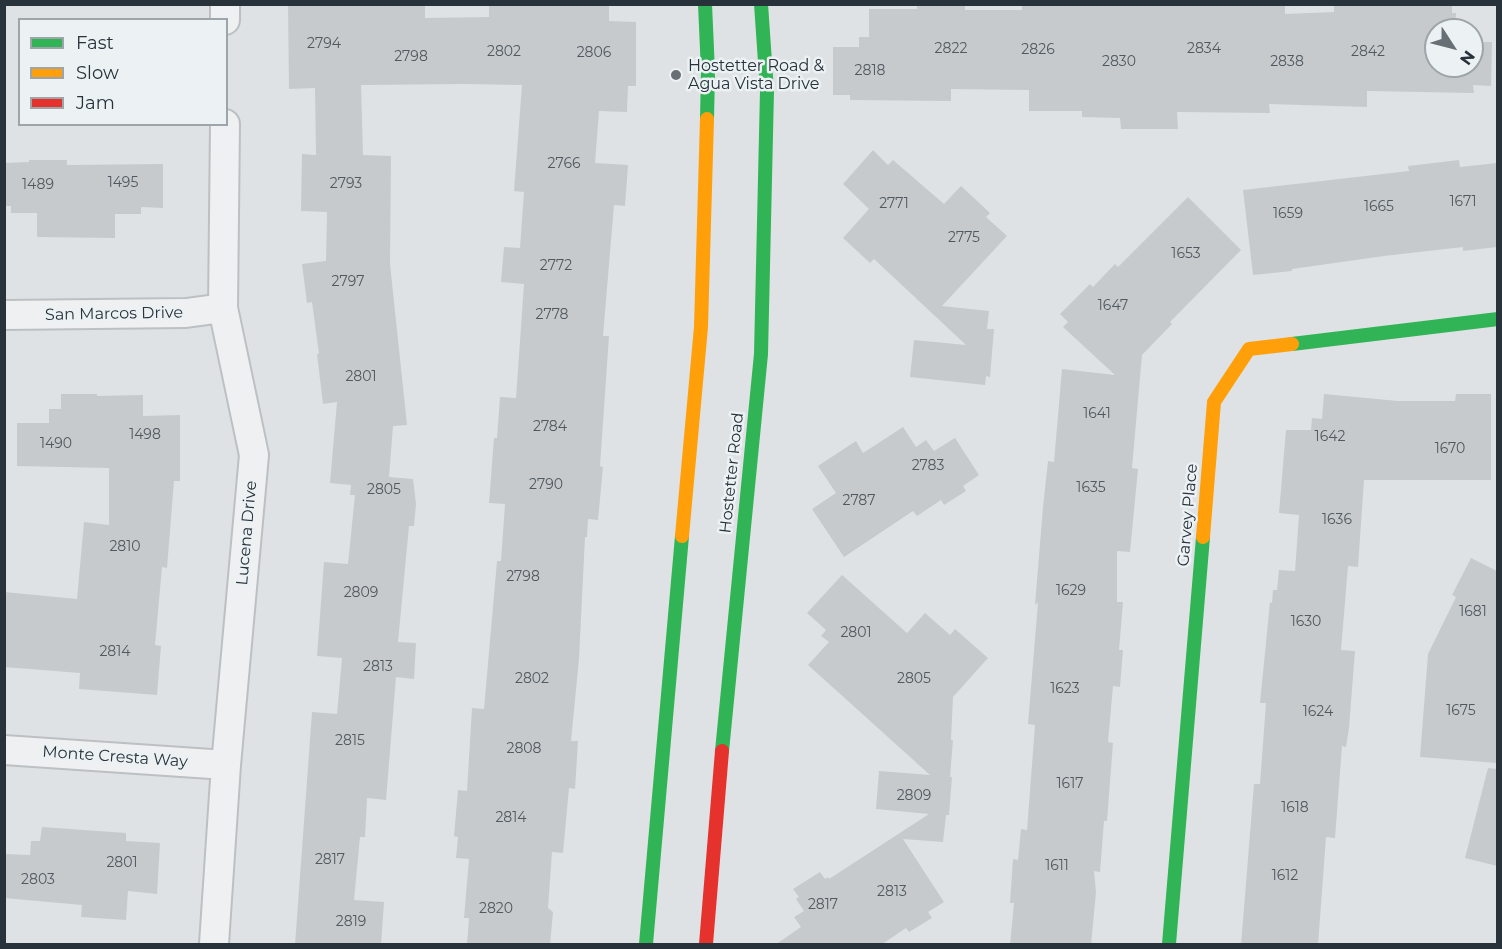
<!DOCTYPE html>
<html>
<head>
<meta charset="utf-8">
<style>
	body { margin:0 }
	#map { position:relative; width:1502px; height:949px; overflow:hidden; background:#dfe2e4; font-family:Montserrat,sans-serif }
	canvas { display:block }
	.frame { position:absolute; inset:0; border:6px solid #28323b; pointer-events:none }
	.legend { position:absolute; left:18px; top:18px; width:210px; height:108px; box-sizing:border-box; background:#ecf1f4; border:2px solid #9ea5aa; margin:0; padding:8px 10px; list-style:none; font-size:18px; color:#28323b }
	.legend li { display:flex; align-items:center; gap:12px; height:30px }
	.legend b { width:30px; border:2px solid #9ea5aa }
	.north { position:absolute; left:1424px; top:18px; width:60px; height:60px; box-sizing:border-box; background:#ecf1f4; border:2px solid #9ea5aa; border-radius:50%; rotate:126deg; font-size:16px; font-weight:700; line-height:24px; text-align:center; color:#28323b }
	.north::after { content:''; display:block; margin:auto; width:21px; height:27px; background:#687076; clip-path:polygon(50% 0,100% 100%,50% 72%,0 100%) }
</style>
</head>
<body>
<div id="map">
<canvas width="1502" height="949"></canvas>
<div class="frame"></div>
<ul class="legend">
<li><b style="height:8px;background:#30b455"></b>Fast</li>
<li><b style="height:8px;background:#ff9f0a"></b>Slow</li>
<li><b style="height:8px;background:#e5322d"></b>Jam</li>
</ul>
<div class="north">N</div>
</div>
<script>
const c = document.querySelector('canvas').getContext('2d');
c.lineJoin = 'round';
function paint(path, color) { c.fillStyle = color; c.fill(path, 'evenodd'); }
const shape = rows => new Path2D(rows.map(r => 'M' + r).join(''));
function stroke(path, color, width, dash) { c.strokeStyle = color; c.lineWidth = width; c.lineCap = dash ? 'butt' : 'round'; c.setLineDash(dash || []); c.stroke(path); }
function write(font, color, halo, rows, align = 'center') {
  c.font = font + ' Montserrat,sans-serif'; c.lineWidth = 5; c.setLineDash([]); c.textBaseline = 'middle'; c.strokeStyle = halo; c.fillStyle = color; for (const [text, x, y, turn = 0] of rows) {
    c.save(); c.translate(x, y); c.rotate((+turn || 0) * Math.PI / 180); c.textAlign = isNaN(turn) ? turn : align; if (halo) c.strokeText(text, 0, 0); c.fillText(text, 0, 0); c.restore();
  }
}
paint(shape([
	[288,4,425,4,425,18,489,17,489,4,609,4,609,21,636,22,636,86,628,86,627,112,599,111,595,163,628,165,625,206,614,205,603,336,609,336,600,466,603,467,598,520,588,519,587,537,585,537,579,659,571,741,578,741,575,789,569,788,563,853,552,852,548,908,553,912,550,945,467,945,469,918,464,918,469,859,456,858,458,837,454,836,458,790,467,791,472,708,484,709,497,561,501,561,505,504,489,503,494,438,497,438,500,397,516,398,524,284,501,282,504,247,520,248,524,192,514,191,522,85,463,84,361,85,363,155,391,156,390,264,407,425,393,426,389,477,413,479,416,504,414,526,409,526,398,642,416,643,414,679,396,677,386,800,367,798,365,837,360,837,354,900,384,902,381,945,295,945,312,712,337,714,342,658,317,656,324,562,348,564,355,495,350,495,351,485,330,483,337,402,323,404,317,354,319,354,312,302,307,303,302,264,326,261,327,212,301,211,302,154,316,155,315,88,289,89],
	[917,4,965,4,965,10,1022,10,1022,4,1285,5,1285,14,1334,12,1334,4,1452,5,1452,13,1456,13,1455,28,1468,28,1468,30,1436,30,1436,66,1472,66,1472,42,1492,42,1491,86,1473,85,1474,93,1367,91,1367,107,1269,104,1270,113,1177,112,1178,129,1121,129,1120,118,1082,117,1082,111,1029,111,1029,90,951,89,951,101,850,100,850,95,833,95,833,47,859,47,859,37,869,37,869,9,917,9],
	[873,150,888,165,893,160,944,204,961,186,990,213,986,217,1007,236,942,306,989,311,987,329,994,329,990,377,986,376,985,385,910,377,914,340,966,345,874,259,870,263,843,238,869,209,843,184],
	[29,160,67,160,67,165,163,164,163,208,141,207,141,214,115,214,115,238,37,237,37,213,11,213,11,206,4,206,4,163,29,162],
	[1459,160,1460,167,1497,163,1497,247,1463,251,1463,247,1384,256,1292,269,1292,271,1253,275,1243,190,1409,171,1408,166],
	[1188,197,1241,250,1170,322,1172,324,1142,355,1132,468,1138,469,1130,552,1117,551,1117,602,1123,602,1119,650,1123,650,1120,687,1113,686,1108,742,1113,743,1107,821,1104,821,1100,872,1094,871,1096,892,1091,945,1010,945,1014,903,1010,903,1013,859,1018,860,1021,829,1027,830,1035,725,1028,724,1038,602,1035,605,1043,507,1048,461,1054,462,1062,369,1115,375,1063,327,1068,322,1060,314,1090,284,1093,287,1115,264,1118,267],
	[61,394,97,394,97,396,143,395,143,416,180,415,180,481,174,481,167,568,162,567,155,645,161,646,157,695,79,689,80,673,4,667,4,592,77,599,84,522,109,525,109,468,17,466,17,423,49,423,49,409,61,409],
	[1324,394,1398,401,1455,401,1456,394,1491,394,1491,480,1364,480,1358,567,1348,566,1341,650,1355,651,1349,728,1346,747,1342,746,1335,838,1326,837,1318,945,1241,945,1254,784,1260,784,1266,703,1260,703,1270,602,1272,603,1273,590,1277,590,1279,570,1295,571,1299,515,1279,513,1286,430,1311,430,1312,418,1322,419],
	[903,427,916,447,926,440,934,451,955,438,979,475,963,486,966,491,944,505,941,500,917,516,913,511,844,557,812,509,836,493,818,466,856,441,863,453],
	[1471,558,1497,571,1497,763,1420,757,1428,654,1456,597,1452,595],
	[842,575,907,633,925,613,950,635,955,629,988,658,953,697,951,740,953,740,950,777,952,777,949,815,946,815,943,842,903,839,944,902,928,912,932,918,909,932,906,928,881,945,775,945,801,927,794,917,804,911,796,899,799,897,793,889,820,872,825,879,828,877,829,879,929,814,876,809,879,771,930,775,808,665,829,642,821,636,826,630,807,613],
	[1488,768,1497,769,1497,866,1465,858],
	[42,827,126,833,126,841,160,843,157,894,128,891,126,920,81,917,82,905,4,898,4,854,30,855,31,841,40,841]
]), '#c7cacc');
const street = shape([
	[225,20,225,4],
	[4,315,186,313,223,308],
	[4,750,226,765],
	[214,944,226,765,254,455,223,308,225,124]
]);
stroke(street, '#bdc0c2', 32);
stroke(street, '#eef0f1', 28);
stroke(shape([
	[705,4,708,72,707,119],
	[1292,344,1498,319],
	[722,751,761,354,767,91,761,4],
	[646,944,682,536],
	[1169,944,1203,537]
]), '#30b455', 14);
stroke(shape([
	[682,536,701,327,707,119],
	[1203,537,1214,402,1249,349,1292,344]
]), '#ff9f0a', 14);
stroke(shape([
	[706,944,722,751]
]), '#e5322d', 14);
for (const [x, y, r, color] of [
	[676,75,6,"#687076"]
]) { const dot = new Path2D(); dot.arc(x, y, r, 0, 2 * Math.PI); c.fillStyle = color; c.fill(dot); stroke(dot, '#ecf1f4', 2); }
write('14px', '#505960', null, [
	["2794",324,44],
	["2822",951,49],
	["2834",1204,49],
	["2826",1038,50],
	["2802",504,52],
	["2842",1368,52],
	["2806",594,53],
	["2798",411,57],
	["2830",1119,62],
	["2838",1287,62],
	["2818",870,71],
	["2766",564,164],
	["1495",123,183],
	["2793",346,184],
	["1489",38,185],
	["1671",1463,202],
	["2771",894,204],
	["1665",1379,207],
	["1659",1288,214],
	["2775",964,238],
	["1653",1186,254],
	["2772",556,266],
	["2797",348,282],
	["1647",1113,306],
	["2778",552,315],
	["2801",361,377],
	["1641",1097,414],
	["2784",550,427],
	["1498",145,435],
	["1642",1330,437],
	["1490",56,444],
	["1670",1450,449],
	["2783",928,466],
	["2790",546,485],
	["1635",1091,488],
	["2805",384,490],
	["2787",859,501],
	["1636",1337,520],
	["2810",125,547],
	["2798",523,577],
	["1629",1071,591],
	["2809",361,593],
	["1681",1473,612],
	["1630",1306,622],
	["2801",856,633],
	["2814",115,652],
	["2813",378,667],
	["2802",532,679],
	["2805",914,679],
	["1623",1065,689],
	["1675",1461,711],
	["1624",1318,712],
	["2815",350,741],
	["2808",524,749],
	["1617",1070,784],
	["2809",914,796],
	["1618",1295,808],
	["2814",511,818],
	["2817",330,860],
	["2801",122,863],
	["1611",1057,866],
	["1612",1285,876],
	["2803",38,880],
	["2813",892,892],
	["2817",823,905],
	["2820",496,909],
	["2819",351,922]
]);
write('16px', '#28323b', '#ecf1f4', [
	["Hostetter Road &",688,66],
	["Agua Vista Drive",688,84]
], 'left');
write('16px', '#28323b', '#ecf1f4', [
	["San Marcos Drive",114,314,-1],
	["Hostetter Road",732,473,-84],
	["Garvey Place",1188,515,-85],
	["Lucena Drive",247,533,-85],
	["Monte Cresta Way",115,757,4]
]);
</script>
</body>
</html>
